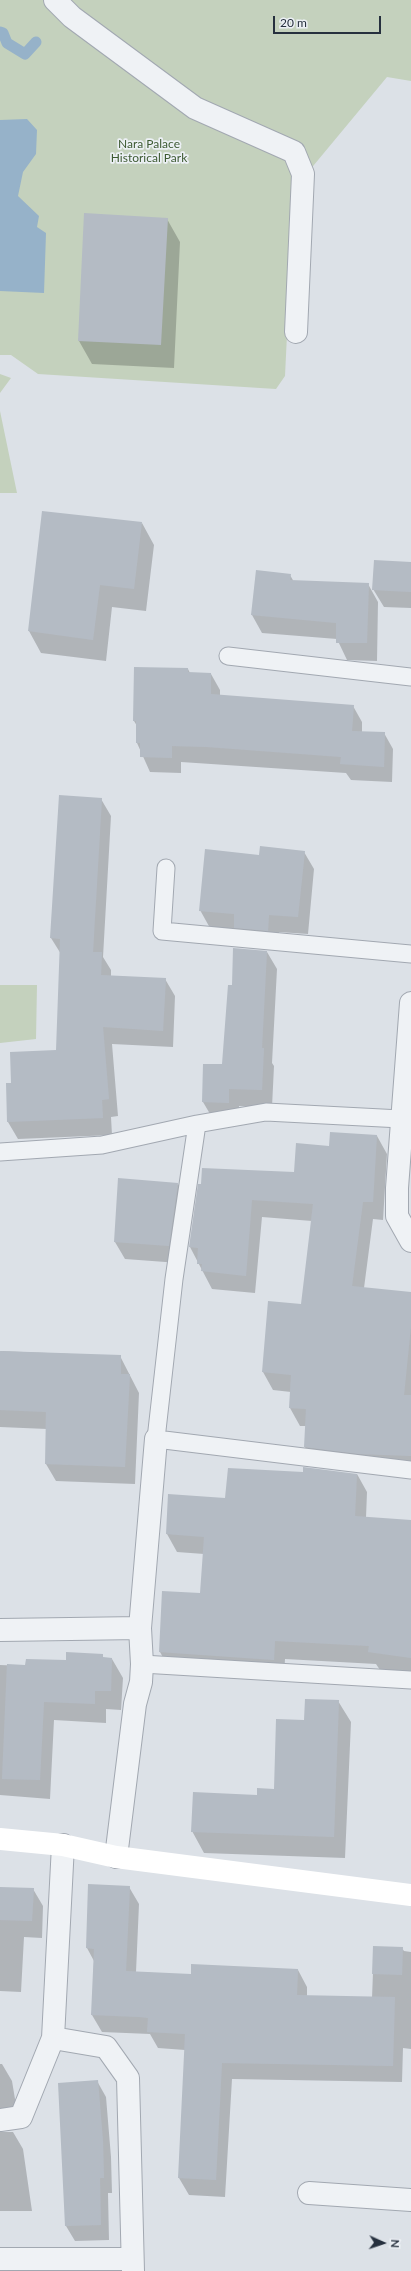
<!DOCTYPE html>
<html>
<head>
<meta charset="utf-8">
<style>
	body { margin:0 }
	#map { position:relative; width:411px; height:2271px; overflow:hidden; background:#dce1e7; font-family:Lato,sans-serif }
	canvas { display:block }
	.north { position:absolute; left:363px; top:2223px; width:40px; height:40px; -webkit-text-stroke:3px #ecf0f5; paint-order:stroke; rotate:93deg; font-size:11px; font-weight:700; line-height:16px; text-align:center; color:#26303e }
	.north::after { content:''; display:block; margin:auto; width:14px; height:18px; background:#26303e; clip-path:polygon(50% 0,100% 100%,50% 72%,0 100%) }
	.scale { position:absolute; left:273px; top:16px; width:108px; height:18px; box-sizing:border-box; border:2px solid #26303e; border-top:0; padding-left:5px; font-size:12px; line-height:14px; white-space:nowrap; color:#26303e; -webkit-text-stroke:3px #ecf0f5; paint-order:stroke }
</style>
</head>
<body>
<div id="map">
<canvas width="411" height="2271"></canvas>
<div class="north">N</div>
<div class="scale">20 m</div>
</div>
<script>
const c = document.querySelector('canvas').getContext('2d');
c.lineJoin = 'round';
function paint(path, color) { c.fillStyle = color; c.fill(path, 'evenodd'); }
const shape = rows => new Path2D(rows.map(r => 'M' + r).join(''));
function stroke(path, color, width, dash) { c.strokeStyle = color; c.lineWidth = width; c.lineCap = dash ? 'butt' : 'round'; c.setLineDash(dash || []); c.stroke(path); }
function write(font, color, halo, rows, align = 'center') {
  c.font = font + ' Lato,sans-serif'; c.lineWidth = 3.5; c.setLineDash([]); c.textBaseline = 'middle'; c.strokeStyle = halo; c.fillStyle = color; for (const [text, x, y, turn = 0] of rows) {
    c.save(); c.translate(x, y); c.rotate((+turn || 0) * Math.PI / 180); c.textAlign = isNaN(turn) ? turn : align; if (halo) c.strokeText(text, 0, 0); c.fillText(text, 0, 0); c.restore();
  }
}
paint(shape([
	[0,0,411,0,411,81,387,77,294,189,285,376,276,389,38,374,11,355,0,355],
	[0,374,11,378,0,393],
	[0,411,17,493,0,493],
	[0,985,37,985,36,1039,0,1043]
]), '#c4d1bd');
paint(shape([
	[27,119,37,130,36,154,23,172,18,196,39,216,37,227,46,233,44,293,0,291,0,120]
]), '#96b2c9');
paint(shape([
	[167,219,180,242,174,368,92,364,79,341],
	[142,523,154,545,146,611,112,607,106,661,41,653,29,631],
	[411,563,411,608,384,607,373,589],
	[290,575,294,582,368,584,378,602,377,661,347,660,337,639,262,633,252,615],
	[135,668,188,669,190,673,211,674,220,690,220,696,353,706,362,722,362,732,384,733,393,749,392,782,351,780,346,773,181,762,181,773,150,772,137,743,137,726,134,721],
	[101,799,111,816,103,957,111,970,111,976,165,979,175,996,173,1047,112,1044,118,1116,111,1117,112,1135,18,1139,8,1122,7,1084,12,1084,57,1051,61,954,51,938],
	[304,852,314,869,308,934,279,932,278,948,210,928,200,910,260,856],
	[267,952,277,969,272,1063,274,1066,272,1107,239,1106,238,1120,213,1119,203,1102,223,1065,233,986],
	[377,1136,387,1154,383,1220,373,1219,364,1288,411,1293,411,1473,315,1465,305,1447,306,1426,300,1426,290,1408,291,1392,273,1390,263,1372,269,1302,302,1305,312,1221,262,1217,255,1293,212,1289,190,1247,199,1185,295,1173,330,1147],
	[178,1184,188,1201,179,1263,125,1259,115,1242],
	[0,1351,120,1356,139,1393,135,1484,56,1481,46,1464,47,1429,0,1427],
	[357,1474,367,1492,366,1518,411,1522,411,1674,380,1670,376,1664,285,1659,284,1678,170,1670,160,1652,201,1594,204,1554,177,1552,167,1534,169,1495,226,1499],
	[102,1655,104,1659,112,1659,123,1678,121,1710,106,1709,106,1723,54,1720,50,1799,0,1795,0,1665,26,1666],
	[338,1701,351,1722,345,1858,204,1853,192,1831,275,1790,304,1721],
	[89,1886,129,1887,139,1904,136,1972,192,1975,298,1970,307,1987,307,1996,372,1998,374,1947,402,1948,404,1951,411,1952,411,2049,403,2048,402,2082,232,2079,225,2197,189,2195,179,2178,185,2050,158,2048,150,2034,102,2032,92,2015,94,1961,87,1948],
	[0,1888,33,1889,43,1906,42,1938,24,1937,21,1992,0,1991],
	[0,2064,2,2064,12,2081,19,2123,0,2130],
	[97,2081,106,2097,111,2157,112,2193,108,2193,109,2240,75,2241,66,2226],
	[0,2132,13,2132,23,2149,32,2211,0,2211]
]), '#0003');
stroke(shape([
	[0,32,3,33,7,43,25,54,36,42]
]), '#96b2c9', 11);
paint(shape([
	[84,213,168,218,161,345,78,341],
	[42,511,142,522,134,589,100,585,93,640,28,631],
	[374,560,411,562,411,592,372,590],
	[256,570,291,574,290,580,369,583,367,643,336,643,336,623,251,615],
	[134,667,188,668,188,672,211,673,211,694,354,705,352,731,385,732,384,767,340,764,341,757,207,747,172,746,172,758,140,757,140,743,136,743,136,721,133,721],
	[59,795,102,798,93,952,102,952,101,975,166,978,163,1031,103,1027,109,1099,102,1100,103,1118,7,1122,6,1083,11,1083,10,1052,56,1050,60,939,50,938],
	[260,846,305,851,298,917,269,915,268,931,234,928,234,914,199,911,205,849,259,855],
	[233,948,267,951,262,1048,264,1048,262,1090,229,1089,229,1103,202,1102,203,1064,222,1064,228,985,232,985],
	[330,1132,377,1135,373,1202,363,1202,352,1286,411,1292,411,1326,404,1395,411,1395,411,1456,358,1454,304,1447,306,1409,289,1408,291,1375,262,1372,268,1301,301,1304,313,1204,252,1200,246,1276,201,1271,202,1264,197,1264,198,1248,189,1247,198,1184,201,1184,202,1168,294,1172,296,1143,329,1146],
	[118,1178,178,1183,169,1246,114,1242],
	[0,1351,121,1355,121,1374,130,1374,125,1467,45,1464,46,1412,0,1410],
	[303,1467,357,1474,355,1516,411,1520,411,1658,368,1652,369,1646,275,1641,274,1660,159,1652,162,1591,200,1593,204,1537,166,1534,168,1494,225,1498,228,1468,303,1472],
	[66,1652,103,1654,103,1657,112,1658,111,1691,95,1691,95,1704,44,1702,40,1780,2,1779,7,1664,25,1665,26,1659,66,1660],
	[305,1699,339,1700,334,1837,191,1832,193,1792,257,1795,257,1788,274,1789,276,1719,304,1720],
	[88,1884,130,1886,126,1971,191,1974,191,1964,298,1969,297,1995,395,1997,393,2066,222,2063,216,2180,178,2178,185,2034,147,2032,148,2018,140,2017,91,2015,94,1949,86,1948],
	[0,1887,34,1888,32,1921,0,1920],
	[373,1946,403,1947,402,1975,372,1974],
	[98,2080,103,2141,104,2178,100,2178,101,2225,65,2226,58,2083]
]), '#b4bbc4');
const lane = shape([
	[228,656,411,677],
	[166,868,162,931,411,954],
	[197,1124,174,1279,156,1439,411,1470],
	[0,1152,102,1145,197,1124,266,1112,401,1119],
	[142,1664,411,1680]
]);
const street = shape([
	[55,0,72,17,195,108,294,152,303,174,296,332],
	[411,1003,397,1188,397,1216,411,1241],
	[0,1630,140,1628],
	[63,1845,53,2038,106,2047,128,2078,133,2271],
	[116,1857,135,1704,141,1682,142,1664,140,1628,156,1439],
	[0,2120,21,2117,53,2038],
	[309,2193,411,2200],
	[0,2259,132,2259]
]);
stroke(lane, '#a2a8b1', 19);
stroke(street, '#a2a8b1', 24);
stroke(lane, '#eff2f5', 17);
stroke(street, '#eff2f5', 22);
stroke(shape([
	[0,1839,63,1845,116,1857,411,1895]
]), '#fff', 22);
write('12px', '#3d5a33', '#ecf0f5', [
	["Nara Palace",149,144],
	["Historical Park",149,158]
]);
</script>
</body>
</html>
